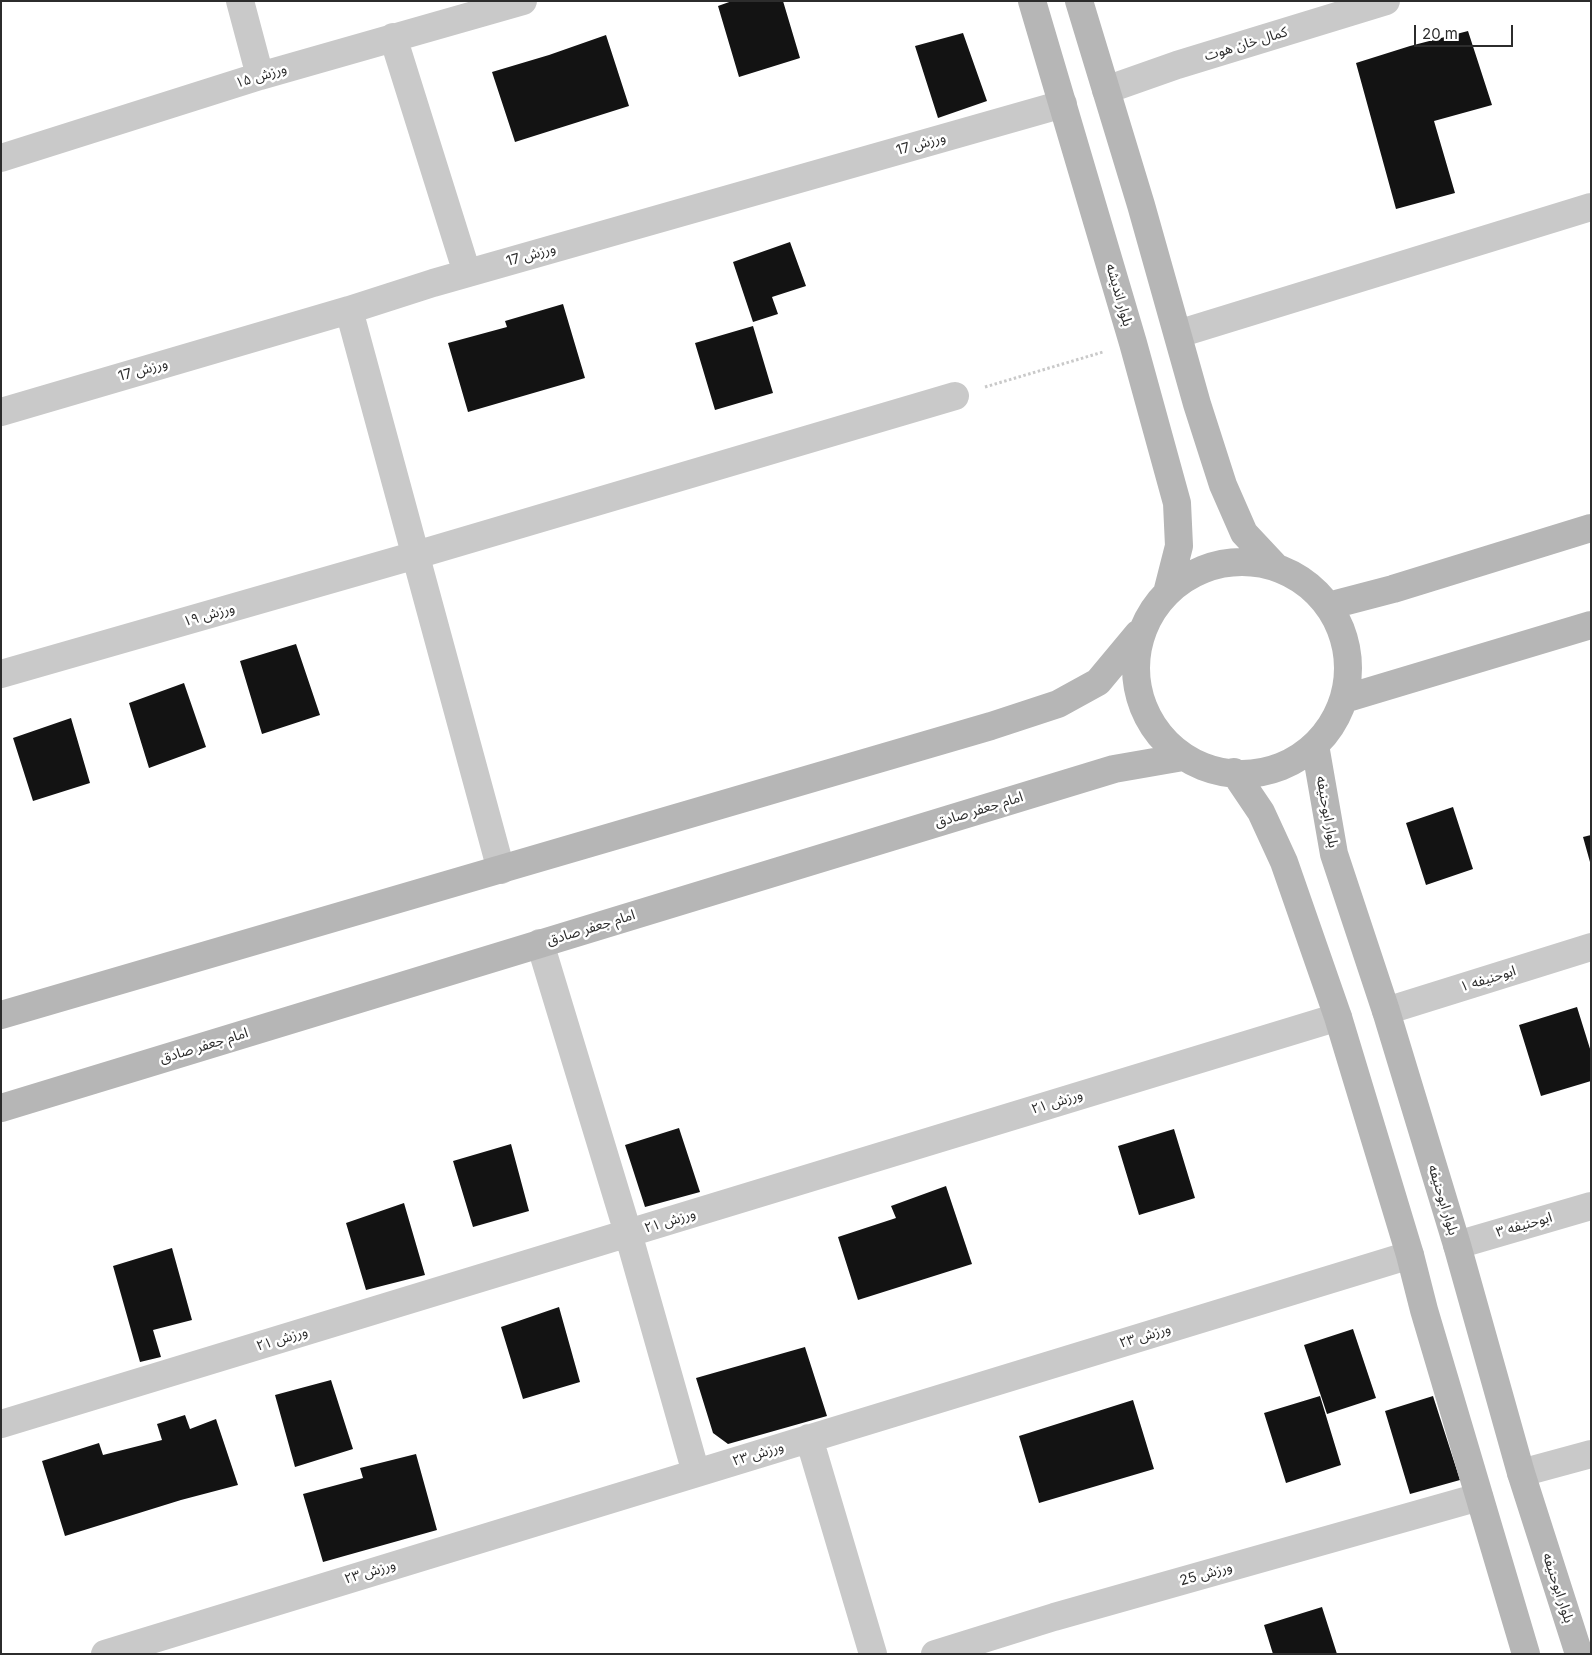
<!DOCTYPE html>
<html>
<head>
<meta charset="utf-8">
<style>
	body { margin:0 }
	#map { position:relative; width:1592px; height:1655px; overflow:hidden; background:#fff; font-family:Inter,sans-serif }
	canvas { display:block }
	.frame { position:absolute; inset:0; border:2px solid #2c2c2c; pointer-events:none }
	.scale { position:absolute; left:1414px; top:25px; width:99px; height:22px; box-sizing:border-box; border:2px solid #2c2c2c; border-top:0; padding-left:6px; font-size:15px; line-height:18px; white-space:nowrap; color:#2c2c2c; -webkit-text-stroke:4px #fff; paint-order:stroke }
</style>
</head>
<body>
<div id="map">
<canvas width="1592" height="1655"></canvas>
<div class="frame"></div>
<div class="scale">20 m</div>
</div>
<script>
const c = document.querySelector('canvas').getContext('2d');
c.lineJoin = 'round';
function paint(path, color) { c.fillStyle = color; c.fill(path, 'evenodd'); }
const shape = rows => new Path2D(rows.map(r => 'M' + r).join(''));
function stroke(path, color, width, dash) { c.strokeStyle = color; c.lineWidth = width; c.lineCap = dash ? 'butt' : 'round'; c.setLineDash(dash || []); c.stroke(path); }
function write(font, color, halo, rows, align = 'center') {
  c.font = font + ' Inter,"Noto Sans Arabic",sans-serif'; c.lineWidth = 5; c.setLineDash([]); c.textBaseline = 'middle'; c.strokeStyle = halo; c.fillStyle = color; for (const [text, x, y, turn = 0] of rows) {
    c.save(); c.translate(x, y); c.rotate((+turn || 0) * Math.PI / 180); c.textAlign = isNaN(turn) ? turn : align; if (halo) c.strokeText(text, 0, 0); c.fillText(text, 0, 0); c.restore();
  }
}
paint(shape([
	[732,1,783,1,800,58,739,77,718,6],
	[1468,31,1492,105,1434,121,1455,193,1396,209,1356,63,1410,46],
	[963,33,987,101,938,118,915,46],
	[606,35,629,106,515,142,492,72,549,55],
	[790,242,806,286,772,297,778,314,753,322,733,262],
	[563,304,585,378,468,412,448,343,507,327,505,321],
	[753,326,773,393,715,410,695,343],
	[296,644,320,715,262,734,240,661],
	[184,683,206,747,149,768,129,703],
	[71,718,90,783,33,801,13,738],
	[1453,807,1473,869,1426,885,1406,823],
	[1591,835,1591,862,1590,862,1583,837],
	[1577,1007,1591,1052,1591,1081,1541,1096,1519,1025],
	[679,1128,700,1192,645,1207,625,1145],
	[1174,1129,1195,1198,1139,1215,1118,1146],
	[511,1144,529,1211,473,1227,453,1161],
	[946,1186,972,1264,858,1300,838,1237,896,1218,891,1206],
	[404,1203,425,1275,366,1290,346,1223],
	[172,1248,192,1320,153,1330,161,1357,140,1362,113,1266],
	[559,1307,580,1382,523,1399,501,1327],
	[1353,1329,1376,1398,1327,1414,1304,1345],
	[805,1347,827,1416,728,1444,713,1433,696,1378],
	[331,1380,353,1449,295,1467,275,1395],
	[1320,1396,1341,1465,1286,1483,1264,1413],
	[1433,1396,1460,1480,1410,1494,1385,1411],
	[1133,1400,1154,1469,1039,1503,1019,1436],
	[185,1415,190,1429,216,1419,238,1485,181,1500,65,1536,42,1461,99,1443,103,1455,162,1440,157,1424],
	[416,1454,437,1530,323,1562,303,1494,363,1478,360,1468],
	[1322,1607,1337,1654,1273,1654,1264,1625]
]), '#131313');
stroke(shape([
	[985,387,1103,352]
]), '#c9c9c9', 3, [2.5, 2.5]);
stroke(shape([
	[240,1,260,76],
	[393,37,467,273],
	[1106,90,1177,65,1386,1],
	[1,158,260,76,523,1],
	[349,310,501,870],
	[1178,334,1591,207],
	[1,412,349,310,433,283,1063,104],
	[1,674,416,555,955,396],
	[540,943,628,1233,696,1473],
	[1386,1011,1591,947],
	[1457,1245,1591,1206],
	[1,1424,1338,1017],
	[809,1438,873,1654],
	[1521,1473,1591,1454],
	[105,1654,1410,1255],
	[935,1654,1054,1617,1479,1497]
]), '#c9c9c9', 28);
stroke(shape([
	[1032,1,1133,343,1177,503,1179,546,1167,593],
	[1079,1,1141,205,1197,404,1223,485,1244,533,1274,565],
	'1136 668a106 106 0 1 1 212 0a106 106 0 1 1-212 0Z',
	[1328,606,1393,589,1591,528],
	[1344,699,1591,625],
	[1315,745,1334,854,1386,1011,1457,1245,1521,1473,1579,1654],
	[1234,772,1261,812,1284,862,1338,1017,1410,1255,1424,1310,1526,1654],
	[1,1015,991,726,1058,704,1098,682,1138,634],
	[1,1108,1114,769,1183,757]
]), '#b6b6b6', 28);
write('14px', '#2c2c2c', '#fff', [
	["کمال خان هوت",1246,44,-17],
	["ورزش ۱۵",261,76,-17],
	["ورزش 17",921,144,-16],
	["ورزش 17",531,255,-16],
	["بلوار اندیشه",1119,295,74],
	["ورزش 17",143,370,-16],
	["ورزش ۱۹",209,615,-16],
	["امام جعفر صادق",979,810,-17],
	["بلوار ابوحنیفه",1327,812,80],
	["امام جعفر صادق",591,928,-17],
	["ابوحنیفه ۱",1488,979,-17],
	["امام جعفر صادق",204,1046,-17],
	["ورزش ۲۱",1057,1102,-17],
	["بلوار ابوحنیفه",1443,1200,73],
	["ورزش ۲۱",670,1221,-17],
	["ابوحنیفه ۳",1524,1225,-16],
	["ورزش ۲۳",1145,1336,-17],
	["ورزش ۲۱",282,1339,-17],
	["ورزش ۲۳",758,1454,-17],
	["ورزش ۲۳",370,1572,-17],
	["ورزش 25",1206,1574,-16],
	["بلوار ابوحنیفه",1558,1588,72]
]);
</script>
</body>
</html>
